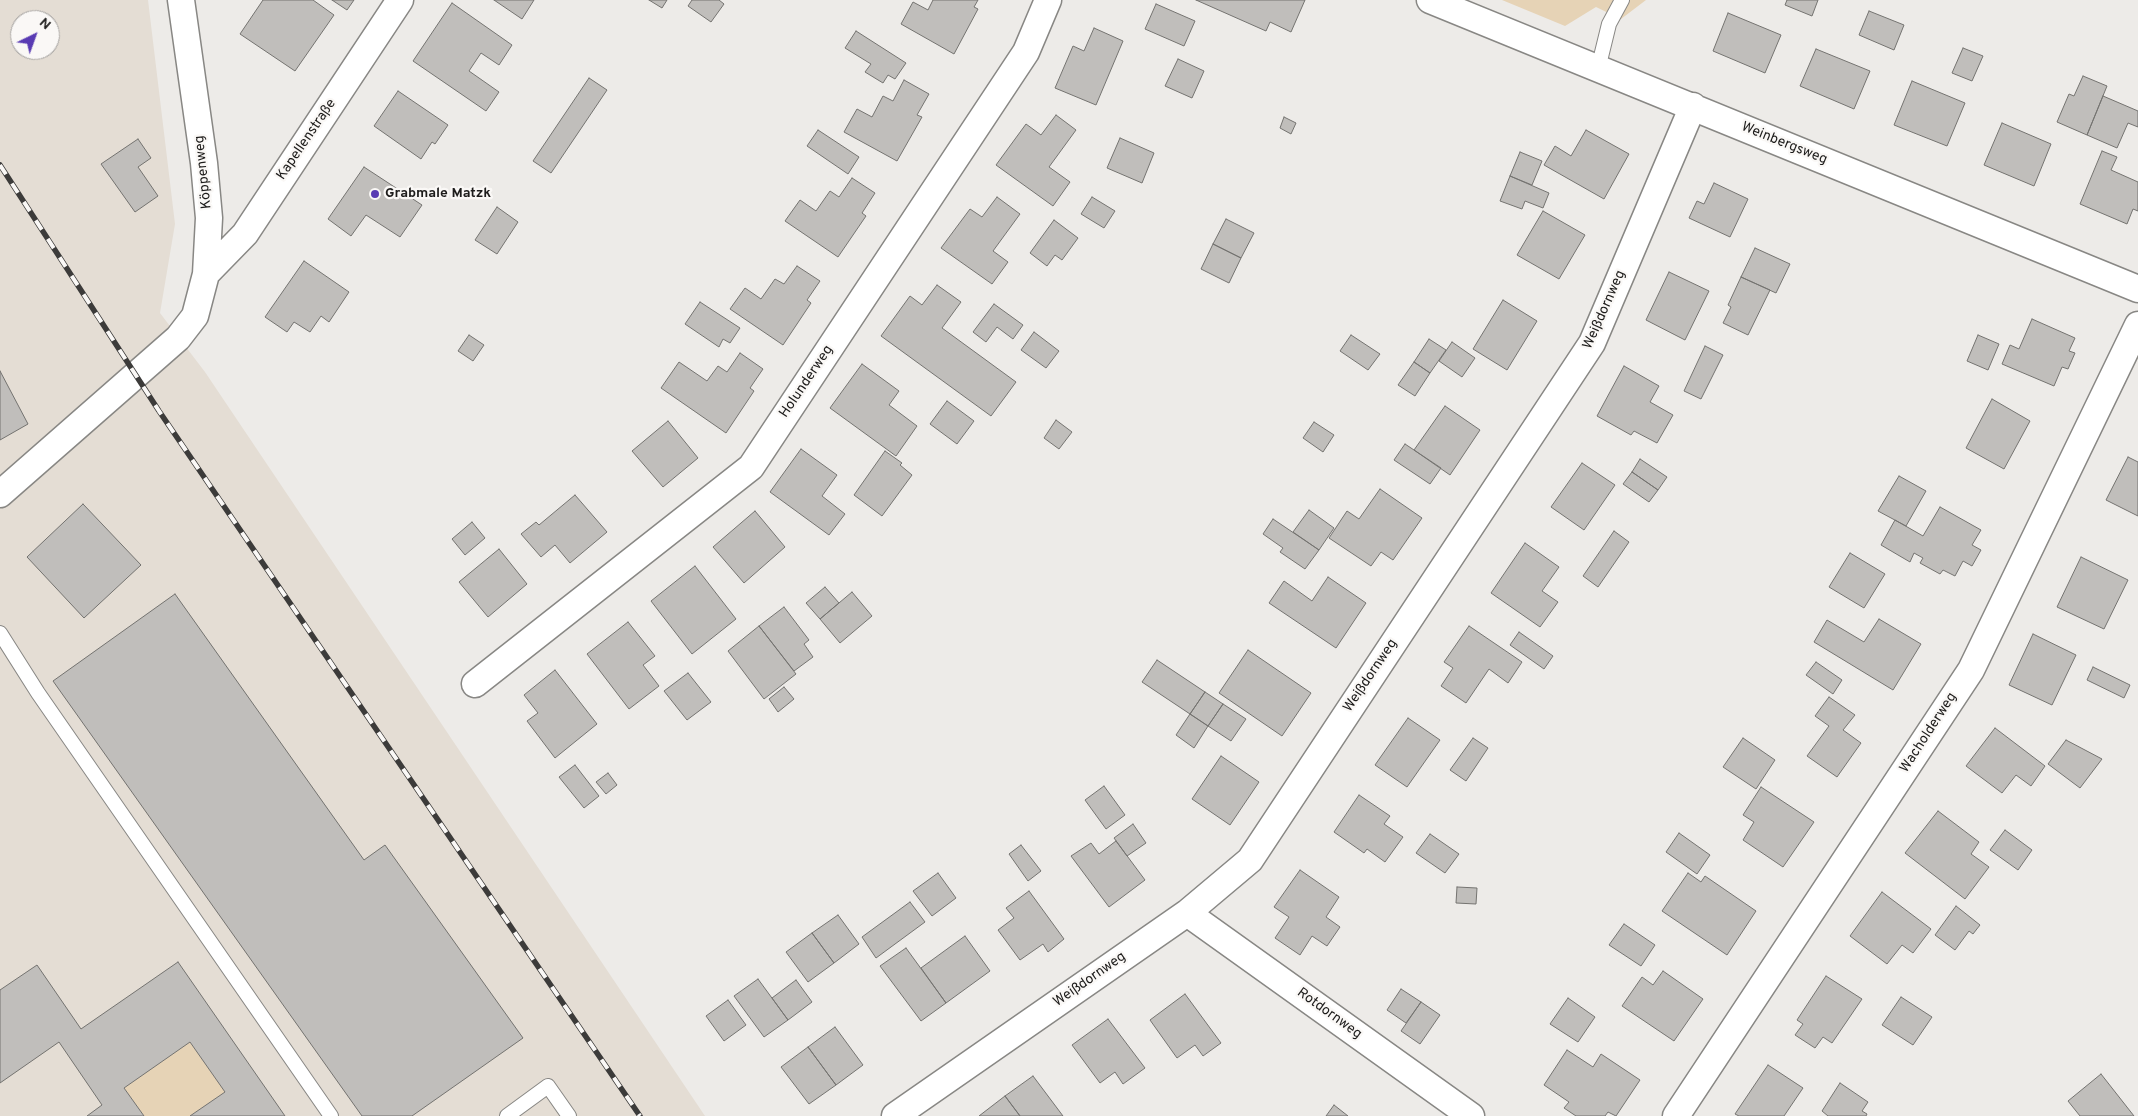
<!DOCTYPE html>
<html>
<head>
<meta charset="utf-8">
<style>
	body { margin:0 }
	#map { position:relative; width:2138px; height:1116px; overflow:hidden; background:#edebe8; font-family:Overpass,sans-serif }
	canvas { display:block }
	.north { position:absolute; left:10px; top:10px; width:50px; height:50px; box-sizing:border-box; background:#faf8f6; border:1px solid #a2a09e; border-radius:50%; rotate:42deg; font-size:14px; font-weight:700; line-height:20px; text-align:center; color:#1d1c1b }
	.north::after { content:''; display:block; margin:auto; width:18px; height:22px; background:#593bb3; clip-path:polygon(50% 0,100% 100%,50% 72%,0 100%) }
</style>
</head>
<body>
<div id="map">
<canvas width="2138" height="1116"></canvas>
<div class="north">N</div>
</div>
<script>
const c = document.querySelector('canvas').getContext('2d');
c.lineJoin = 'round';
function paint(path, color) { c.fillStyle = color; c.fill(path, 'evenodd'); }
const shape = rows => new Path2D(rows.map(r => 'M' + r).join(''));
function stroke(path, color, width, dash) { c.strokeStyle = color; c.lineWidth = width; c.lineCap = dash ? 'butt' : 'round'; c.setLineDash(dash || []); c.stroke(path); }
function write(font, color, halo, rows, align = 'center') {
  c.font = font + ' Overpass,sans-serif'; c.lineWidth = 4.5; c.setLineDash([]); c.textBaseline = 'middle'; c.strokeStyle = halo; c.fillStyle = color; for (const [text, x, y, turn = 0] of rows) {
    c.save(); c.translate(x, y); c.rotate((+turn || 0) * Math.PI / 180); c.textAlign = isNaN(turn) ? turn : align; if (halo) c.strokeText(text, 0, 0); c.fillText(text, 0, 0); c.restore();
  }
}
paint(shape([
	[0,0,148,0,175,224,160,313,205,372,705,1116,0,1116],
	[20,20,50,20,50,50,20,50]
]), '#e4ddd4');
paint(shape([
	[1502,0,1646,0,1621,19,1596,7,1565,26],
	[190,1042,225,1092,190,1116,144,1116,124,1088]
]), '#e6d3b6');
const building = shape([
	[263,0,313,0,334,15,295,71,240,34,263,0],
	[332,0,354,0,347,10,332,0],
	[494,0,534,0,522,19,494,0],
	[649,0,667,0,662,8,649,0],
	[692,0,719,0,724,4,711,22,688,6,692,0],
	[933,0,978,0,974,7,978,9,954,54,901,24,913,2,928,10,933,0],
	[1196,0,1305,0,1291,32,1270,22,1266,31,1196,0],
	[1787,0,1818,0,1812,16,1785,5,1787,0],
	[452,3,512,45,499,65,481,53,469,71,499,92,486,111,413,61,452,3],
	[1156,4,1195,21,1184,46,1145,29,1156,4],
	[1869,11,1904,25,1894,50,1859,35,1869,11],
	[1728,13,1781,35,1765,73,1713,51,1728,13],
	[1094,28,1123,41,1096,105,1055,88,1073,46,1084,51,1094,28],
	[856,31,906,63,895,79,888,75,883,83,865,72,871,64,845,48,856,31],
	[1963,48,1983,56,1972,81,1952,73,1963,48],
	[1816,49,1870,71,1854,109,1800,86,1816,49],
	[1178,59,1204,71,1192,98,1165,86,1178,59],
	[2083,76,2107,86,2087,135,2057,122,2069,94,2074,96,2083,76],
	[589,78,607,90,551,173,533,161,589,78],
	[904,80,929,94,917,115,922,117,897,161,844,132,857,109,872,117,883,96,893,101,904,80],
	[1912,81,1965,103,1947,146,1894,125,1912,81],
	[398,91,448,125,435,144,432,142,421,159,374,126,398,91],
	[2103,96,2138,111,2138,127,2128,123,2117,148,2087,135,2103,96],
	[1056,115,1076,130,1049,167,1070,182,1053,206,996,165,1026,124,1041,135,1056,115],
	[1284,117,1296,123,1291,134,1280,128,1284,117],
	[2002,123,2051,144,2034,186,1984,165,2002,123],
	[818,130,859,157,848,174,807,146,818,130],
	[1586,130,1629,154,1604,199,1544,165,1555,146,1571,156,1586,130],
	[1120,138,1154,153,1142,183,1107,168,1120,138],
	[138,139,151,158,138,167,158,196,135,212,101,164,138,139],
	[2102,151,2117,157,2111,170,2138,182,2138,211,2133,209,2127,224,2080,204,2102,151],
	[1520,152,1542,161,1532,185,1510,176,1520,152],
	[364,167,422,205,400,237,366,215,351,236,328,219,364,167],
	[1510,176,1549,193,1543,208,1525,201,1522,209,1500,201,1510,176],
	[852,178,875,193,862,213,866,216,838,257,785,221,800,200,816,211,830,191,839,197,852,178],
	[1714,183,1748,199,1730,237,1689,218,1697,201,1704,204,1714,183],
	[997,197,1020,214,993,251,1008,262,992,284,941,248,970,209,982,217,997,197],
	[1092,197,1115,211,1104,228,1081,214,1092,197],
	[497,207,518,222,497,254,475,240,497,207],
	[1543,211,1585,235,1559,279,1517,255,1543,211],
	[1226,219,1254,233,1241,258,1213,244,1226,219],
	[1054,220,1078,238,1062,260,1055,255,1047,266,1030,253,1054,220],
	[1213,244,1241,258,1229,283,1201,269,1213,244],
	[1755,248,1790,264,1776,293,1741,277,1755,248],
	[304,261,349,292,329,322,321,316,310,332,294,322,287,332,265,317,304,261],
	[797,266,820,281,807,300,811,303,783,345,730,309,745,288,761,299,775,279,784,284,797,266],
	[1669,272,1709,291,1685,340,1646,320,1669,272],
	[1741,277,1770,290,1748,335,1723,323,1731,307,1728,305,1741,277],
	[937,285,961,302,942,328,1016,382,991,416,881,336,910,296,922,305,937,285],
	[1503,300,1537,321,1507,370,1473,349,1503,300],
	[700,302,740,328,730,343,723,339,719,347,685,324,700,302],
	[994,304,1023,325,1013,339,997,327,986,342,973,332,994,304],
	[2032,319,2075,338,2069,351,2075,353,2068,369,2062,367,2054,386,2002,364,2010,345,2019,349,2032,319],
	[1034,332,1059,351,1046,368,1021,350,1034,332],
	[469,335,484,345,473,361,458,351,469,335],
	[1351,335,1380,354,1368,370,1340,351,1351,335],
	[1978,335,1999,344,1988,370,1967,361,1978,335],
	[1429,339,1446,350,1430,373,1414,362,1429,339],
	[1452,342,1475,358,1462,377,1439,361,1452,342],
	[1705,346,1723,355,1701,399,1684,391,1705,346],
	[740,353,763,369,750,388,754,391,726,433,661,388,679,362,707,381,718,366,727,372,740,353],
	[1414,362,1430,373,1415,396,1398,385,1414,362],
	[862,364,899,391,889,405,917,426,896,456,830,408,862,364],
	[1624,366,1659,386,1650,402,1673,415,1657,443,1634,431,1631,435,1597,416,1624,366],
	[0,371,28,424,0,440,0,371],
	[1992,399,2030,421,2004,469,1966,448,1992,399],
	[947,401,974,421,957,444,930,424,947,401],
	[1445,406,1480,430,1450,475,1414,450,1445,406],
	[1056,420,1072,432,1059,449,1044,438,1056,420],
	[668,421,698,458,663,487,632,451,668,421],
	[1314,422,1334,435,1323,452,1303,438,1314,422],
	[1405,444,1441,468,1430,484,1394,460,1405,444],
	[801,449,837,475,822,496,845,514,829,535,770,492,801,449],
	[885,451,902,463,900,465,912,475,882,516,854,495,885,451],
	[2128,457,2138,462,2138,516,2106,500,2128,457],
	[1640,459,1667,477,1658,490,1632,472,1640,459],
	[1582,463,1615,485,1584,530,1551,507,1582,463],
	[1632,472,1658,490,1649,502,1623,484,1632,472],
	[1899,476,1926,491,1906,526,1878,511,1899,476],
	[1380,489,1422,518,1393,560,1381,552,1371,566,1329,538,1347,511,1359,519,1380,489],
	[575,495,607,532,570,563,555,545,541,557,521,534,536,522,539,525,575,495],
	[83,504,141,565,84,618,27,557,83,504],
	[1940,507,1981,530,1972,545,1981,550,1972,566,1963,561,1955,576,1943,570,1940,574,1920,563,1923,558,1914,553,1910,562,1881,545,1895,520,1923,536,1940,507],
	[1309,510,1334,528,1319,550,1293,532,1309,510],
	[755,511,785,547,744,583,713,547,755,511],
	[1273,519,1319,550,1305,569,1280,552,1283,548,1263,534,1273,519],
	[472,522,485,538,465,555,452,539,472,522],
	[1614,531,1629,542,1598,587,1583,576,1614,531],
	[1525,543,1559,567,1542,591,1558,602,1540,627,1491,593,1525,543],
	[499,549,527,584,488,617,459,582,499,549],
	[1850,553,1885,574,1864,608,1829,587,1850,553],
	[2081,557,2128,580,2104,629,2057,607,2081,557],
	[695,566,736,619,692,654,651,601,695,566],
	[1328,577,1366,603,1336,648,1269,603,1284,581,1312,601,1328,577],
	[825,587,839,603,820,619,806,603,825,587],
	[852,592,872,616,840,643,820,619,852,592],
	[175,594,364,860,385,845,523,1038,412,1116,362,1116,53,681,175,594],
	[784,607,809,640,804,644,813,657,794,671,759,626,784,607],
	[1879,619,1921,644,1893,690,1814,642,1827,620,1864,642,1879,619],
	[628,622,655,656,643,665,659,686,629,709,587,654,628,622],
	[759,626,796,674,764,699,728,651,759,626],
	[1469,626,1522,662,1508,683,1489,669,1466,703,1441,686,1453,668,1444,662,1469,626],
	[1519,632,1553,656,1544,669,1510,645,1519,632],
	[2033,634,2076,655,2052,705,2009,685,2033,634],
	[1248,650,1311,693,1282,736,1219,693,1248,650],
	[1157,660,1205,692,1190,714,1142,682,1157,660],
	[1816,662,1842,680,1833,694,1806,675,1816,662],
	[2093,667,2130,685,2124,698,2087,680,2093,667],
	[555,670,597,724,555,758,527,721,538,713,524,695,555,670],
	[688,673,711,702,687,720,664,691,688,673],
	[784,687,794,699,778,712,769,699,784,687],
	[1205,692,1223,704,1208,726,1190,714,1205,692],
	[1829,697,1855,715,1843,730,1861,743,1837,777,1807,756,1829,726,1815,716,1829,697],
	[1223,704,1246,719,1231,741,1208,726,1223,704],
	[1190,714,1208,726,1194,748,1176,735,1190,714],
	[1408,718,1440,740,1407,787,1375,765,1408,718],
	[1995,728,2045,766,2031,786,2016,775,2002,793,1966,766,1995,728],
	[1473,738,1488,748,1466,781,1450,770,1473,738],
	[1743,738,1775,760,1756,789,1723,767,1743,738],
	[2066,740,2102,759,2080,788,2048,764,2066,740],
	[1221,756,1259,782,1230,825,1192,799,1221,756],
	[575,765,599,796,584,808,559,777,575,765],
	[608,773,617,785,606,794,596,782,608,773],
	[1104,786,1125,815,1106,829,1085,800,1104,786],
	[1761,787,1814,822,1783,867,1743,840,1754,822,1743,815,1761,787],
	[1359,795,1390,816,1384,824,1403,837,1385,862,1367,849,1364,853,1334,832,1359,795],
	[1938,811,1979,842,1971,854,1989,867,1965,899,1905,853,1938,811],
	[1133,824,1146,843,1127,856,1114,838,1133,824],
	[2005,830,2032,850,2018,870,1990,850,2005,830],
	[1679,833,1710,855,1697,874,1666,852,1679,833],
	[1430,834,1459,854,1445,873,1416,853,1430,834],
	[1116,841,1145,880,1109,907,1071,856,1091,843,1099,854,1116,841],
	[1021,845,1041,871,1028,881,1009,854,1021,845],
	[1300,870,1339,897,1326,917,1340,927,1327,946,1312,936,1300,955,1275,938,1289,917,1274,907,1300,870],
	[938,873,956,898,932,916,913,891,938,873],
	[1688,873,1701,882,1705,876,1756,911,1727,955,1662,911,1688,873],
	[1457,887,1477,888,1476,904,1456,903,1457,887],
	[1029,891,1064,939,1048,952,1043,944,1020,960,998,930,1014,918,1006,908,1029,891],
	[1882,892,1931,929,1913,953,1902,945,1887,964,1850,936,1882,892],
	[910,902,925,922,876,958,862,937,910,902],
	[1956,906,1980,925,1973,934,1969,931,1955,950,1935,935,1956,906],
	[838,915,859,944,834,963,812,933,838,915],
	[1624,924,1655,945,1641,966,1609,945,1624,924],
	[812,933,834,963,808,982,786,952,812,933],
	[965,936,990,971,946,1003,921,968,965,936],
	[906,948,946,1003,921,1021,880,966,906,948],
	[178,962,285,1116,190,1116,225,1092,190,1042,124,1088,144,1116,87,1116,102,1105,59,1042,0,1083,0,990,37,965,81,1029,178,962],
	[1663,971,1703,999,1674,1041,1622,1006,1642,977,1653,985,1663,971],
	[1826,976,1862,999,1832,1043,1823,1037,1815,1048,1795,1035,1803,1024,1797,1020,1826,976],
	[758,979,788,1020,764,1037,734,996,758,979],
	[796,980,812,1002,788,1020,772,998,796,980],
	[1401,989,1421,1002,1406,1023,1387,1010,1401,989],
	[1185,994,1221,1043,1203,1056,1195,1045,1177,1058,1150,1020,1185,994],
	[1901,997,1932,1017,1913,1045,1882,1025,1901,997],
	[1568,998,1595,1017,1578,1042,1550,1024,1568,998],
	[728,1000,746,1025,724,1041,706,1016,728,1000],
	[1421,1002,1440,1015,1420,1044,1401,1031,1421,1002],
	[1108,1019,1145,1068,1123,1084,1115,1072,1100,1083,1072,1045,1108,1019],
	[835,1027,863,1065,836,1085,808,1047,835,1027],
	[808,1047,836,1085,809,1104,781,1067,808,1047],
	[1567,1050,1593,1067,1601,1054,1640,1080,1616,1116,1608,1112,1605,1116,1576,1116,1564,1108,1569,1102,1544,1085,1567,1050],
	[1768,1065,1803,1088,1784,1116,1739,1116,1735,1114,1768,1065],
	[2101,1074,2134,1116,2080,1116,2068,1101,2101,1074],
	[1033,1076,1063,1116,1020,1116,1005,1096,1033,1076],
	[1840,1083,1868,1102,1862,1111,1867,1114,1866,1116,1828,1116,1822,1111,1840,1083],
	[1005,1096,1020,1116,979,1116,1005,1096],
	[1334,1105,1348,1116,1326,1116,1334,1105]
]);
paint(building, '#c0bebb');
stroke(building, '#747370', 1);
const lane = shape([
	[1598,69,1609,24,1622,0],
	[0,633,38,693,331,1116],
	[507,1116,548,1086,569,1116]
]);
const street = shape([
	[1430,0,2138,289],
	[206,274,245,234,400,0],
	[0,494,178,338,195,316,206,274,209,218,204,163,181,0],
	[475,684,751,467,1026,52,1048,0],
	[1187,913,1471,1116],
	[895,1116,1187,913,1250,860,1592,343,1693,106],
	[1676,1116,1971,670,2138,325]
]);
stroke(lane, '#888784', 16);
stroke(street, '#888784', 29);
stroke(lane, '#fff', 14);
stroke(street, '#fff', 26);
const rail = shape([
	[0,165,159,411,640,1116]
]);
stroke(rail, '#3c3b3a', 5.5);
stroke(rail, '#faf8f6', 4, [11]);
for (const [x, y, r, color] of [
	[375,194,5,"#593bb3"]
]) { const dot = new Path2D(); dot.arc(x, y, r, 0, 2 * Math.PI); c.fillStyle = color; c.fill(dot); stroke(dot, '#faf8f6', 2); }
write('14px', '#1d1c1b', '#faf8f6', [
	["Kapellenstraße",307,140,-56],
	["Weinbergsweg",1784,144,22],
	["Köppenweg",204,172,-96],
	["Weißdornweg",1605,310,-66],
	["Holunderweg",807,382,-56],
	["Weißdornweg",1371,676,-56],
	["Wacholderweg",1929,733,-57],
	["Weißdornweg",1090,980,-35],
	["Rotdornweg",1329,1014,36]
]);
write('bold 14px', '#1d1c1b', '#faf8f6', [
	["Grabmale Matzk",385,194]
], 'left');
</script>
</body>
</html>
